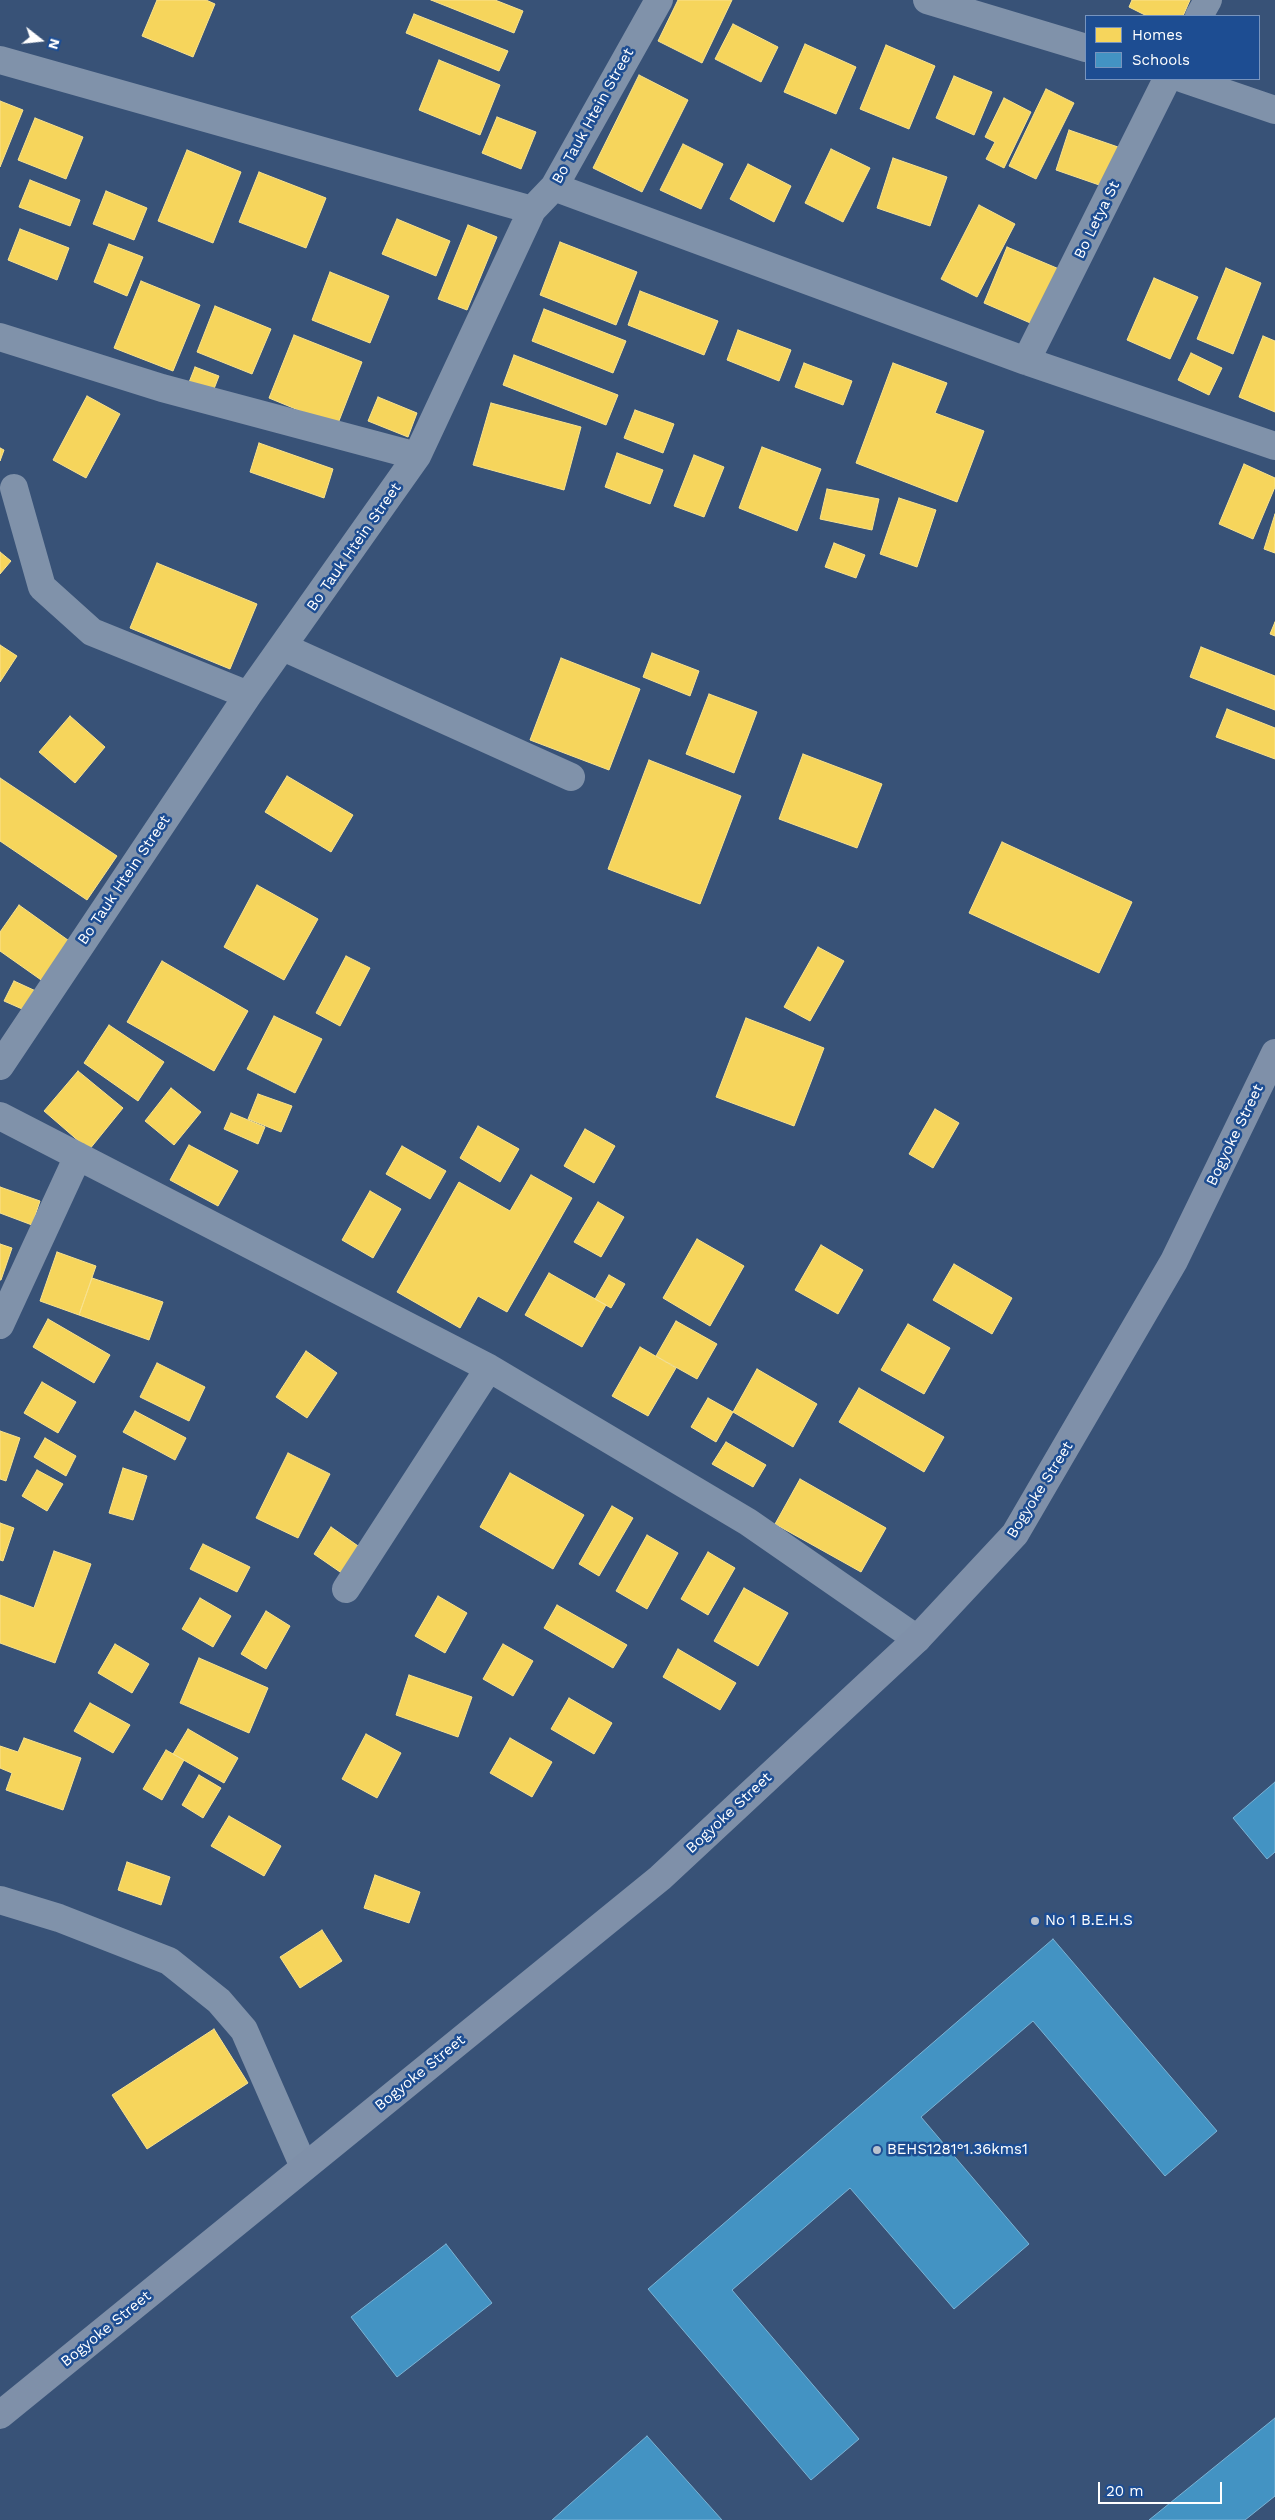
<!DOCTYPE html>
<html>
<head>
<meta charset="utf-8">
<style>
	body { margin:0 }
	#map { position:relative; width:1275px; height:2520px; overflow:hidden; background:#385277; font-family:"Work Sans",sans-serif }
	canvas { display:block }
	.legend { position:absolute; left:1085px; top:15px; width:175px; height:65px; box-sizing:border-box; background:#1d4d92; border:1px solid #7794be; margin:0; padding:6px 9px; list-style:none; font-size:15px; color:#fff }
	.legend li { display:flex; align-items:center; gap:10px; height:25px }
	.legend b { width:25px; border:1px solid #7794be }
	.north { position:absolute; left:15px; top:15px; width:50px; height:50px; -webkit-text-stroke:4px #1d4d92; paint-order:stroke; rotate:106deg; font-size:14px; font-weight:700; line-height:20px; text-align:center; color:#fff }
	.north::after { content:''; display:block; margin:auto; width:18px; height:22px; background:#fff; clip-path:polygon(50% 0,100% 100%,50% 72%,0 100%) }
	.scale { position:absolute; left:1098px; top:2482px; width:124px; height:22px; box-sizing:border-box; border:2px solid #fff; border-top:0; padding-left:6px; font-size:15px; line-height:18px; white-space:nowrap; color:#fff; -webkit-text-stroke:4px #1d4d92; paint-order:stroke }
</style>
</head>
<body>
<div id="map">
<canvas width="1275" height="2520"></canvas>
<ul class="legend">
<li><b style="height:14px;background:#f6d55c"></b>Homes</li>
<li><b style="height:14px;background:#4393c3"></b>Schools</li>
</ul>
<div class="north">N</div>
<div class="scale">20 m</div>
</div>
<script>
const c = document.querySelector('canvas').getContext('2d');
c.lineJoin = 'round';
function paint(path, color) { c.fillStyle = color; c.fill(path, 'evenodd'); }
const shape = rows => new Path2D(rows.map(r => 'M' + r).join(''));
function stroke(path, color, width, dash) { c.strokeStyle = color; c.lineWidth = width; c.lineCap = dash ? 'butt' : 'round'; c.setLineDash(dash || []); c.stroke(path); }
function write(font, color, halo, rows, align = 'center') {
  c.font = font + ' "Work Sans",sans-serif'; c.lineWidth = 5; c.setLineDash([]); c.textBaseline = 'middle'; c.strokeStyle = halo; c.fillStyle = color; for (const [text, x, y, turn = 0] of rows) {
    c.save(); c.translate(x, y); c.rotate((+turn || 0) * Math.PI / 180); c.textAlign = isNaN(turn) ? turn : align; if (halo) c.strokeText(text, 0, 0); c.fillText(text, 0, 0); c.restore();
  }
}
const homes = shape([
	[157,0,206,0,215,4,193,57,142,36,157,0],
	[431,0,495,0,523,11,514,33,431,0],
	[678,0,732,0,702,63,658,41,678,0],
	[1132,0,1190,0,1183,16,1147,16,1129,7,1132,0],
	[414,14,508,51,499,71,406,33,414,14],
	[733,24,778,47,761,82,715,59,733,24],
	[805,44,856,67,836,114,784,92,805,44],
	[886,45,935,66,909,129,860,109,886,45],
	[439,60,500,85,480,135,419,110,439,60],
	[639,75,688,100,642,192,593,168,639,75],
	[954,76,992,92,974,135,936,118,954,76],
	[1046,89,1074,103,1036,179,1009,166,1046,89],
	[1004,98,1031,112,1004,168,986,159,995,142,985,137,1004,98],
	[0,101,23,110,0,167,0,101],
	[497,117,536,132,521,169,482,153,497,117],
	[35,118,83,137,66,179,18,160,35,118],
	[1069,130,1118,147,1105,187,1056,170,1069,130],
	[683,144,723,164,701,209,660,190,683,144],
	[831,149,870,168,843,222,805,203,831,149],
	[187,150,241,172,213,243,158,221,187,150],
	[893,158,947,177,930,226,877,208,893,158],
	[748,164,791,186,774,222,730,199,748,164],
	[259,172,326,198,306,248,239,222,259,172],
	[30,180,80,200,70,226,19,207,30,180],
	[106,191,147,208,134,240,93,224,106,191],
	[979,205,1015,224,977,297,941,279,979,205],
	[397,219,450,241,436,276,382,254,397,219],
	[468,225,497,237,467,310,438,299,468,225],
	[20,229,69,248,57,280,8,260,20,229],
	[560,242,637,272,616,325,540,295,560,242],
	[109,244,143,257,127,296,94,282,109,244],
	[1007,247,1059,269,1035,325,984,303,1007,247],
	[1226,268,1261,283,1233,354,1197,339,1226,268],
	[330,272,389,296,370,343,312,320,330,272],
	[1154,278,1198,297,1170,359,1127,340,1154,278],
	[141,281,200,305,173,371,114,348,141,281],
	[640,291,718,321,704,355,628,325,640,291],
	[215,306,271,329,252,374,197,352,215,306],
	[544,309,626,341,613,373,532,341,544,309],
	[738,330,791,350,779,381,727,360,738,330],
	[294,335,362,362,337,426,269,398,294,335],
	[1263,336,1275,341,1275,412,1239,397,1263,336],
	[1191,353,1222,368,1209,395,1178,380,1191,353],
	[514,355,618,395,606,425,503,385,514,355],
	[804,363,852,381,843,405,795,387,804,363],
	[893,363,947,383,935,413,984,431,957,502,856,463,893,363],
	[195,367,219,376,212,394,188,385,195,367],
	[87,396,120,414,86,478,53,460,87,396],
	[378,397,417,413,408,437,368,421,378,397],
	[491,403,581,427,564,490,473,465,491,403],
	[635,410,674,424,663,453,624,438,635,410],
	[259,443,333,469,324,498,250,472,259,443],
	[762,447,821,469,797,531,739,508,762,447],
	[0,448,4,450,0,461,0,448],
	[617,453,663,470,650,504,605,487,617,453],
	[694,455,724,467,704,517,674,506,694,455],
	[1244,464,1275,478,1275,487,1253,539,1219,524,1244,464],
	[827,489,879,499,872,530,820,519,827,489],
	[899,498,936,510,917,567,880,554,899,498],
	[1275,514,1275,553,1264,549,1275,514],
	[834,543,865,555,856,578,825,567,834,543],
	[0,552,11,561,0,574,0,552],
	[157,563,257,604,230,669,130,628,157,563],
	[1275,622,1275,636,1270,634,1275,622],
	[0,645,17,656,0,682,0,645],
	[1201,647,1275,676,1275,710,1190,677,1201,647],
	[652,653,699,671,690,696,643,677,652,653],
	[561,658,640,689,609,770,530,740,561,658],
	[709,694,757,712,734,773,686,754,709,694],
	[1227,709,1275,728,1275,759,1216,737,1227,709],
	[70,716,105,747,75,783,39,752,70,716],
	[803,754,882,784,857,848,779,819,803,754],
	[649,760,741,796,700,904,608,869,649,760],
	[287,776,353,815,331,852,265,812,287,776],
	[0,778,117,856,87,900,0,841,0,778],
	[1002,842,1132,902,1099,973,969,913,1002,842],
	[257,885,318,919,284,980,224,947,257,885],
	[19,905,72,943,44,982,0,951,0,932,19,905],
	[818,947,844,961,810,1021,784,1007,818,947],
	[346,956,370,968,340,1026,316,1013,346,956],
	[162,961,248,1011,214,1071,127,1022,162,961],
	[14,981,38,992,29,1012,4,1001,14,981],
	[274,1016,322,1039,295,1093,247,1069,274,1016],
	[746,1018,824,1048,794,1126,716,1097,746,1018],
	[109,1025,164,1062,138,1101,84,1063,109,1025],
	[78,1071,123,1108,89,1150,44,1111,78,1071],
	[171,1088,201,1112,174,1145,145,1121,171,1088],
	[258,1094,292,1106,281,1132,248,1119,258,1094],
	[935,1109,959,1123,933,1168,909,1154,935,1109],
	[231,1113,265,1127,258,1144,224,1129,231,1113],
	[478,1126,519,1149,500,1182,460,1158,478,1126],
	[585,1129,615,1146,594,1183,564,1166,585,1129],
	[189,1145,238,1171,218,1206,170,1180,189,1145],
	[402,1146,446,1171,430,1199,386,1174,402,1146],
	[531,1175,572,1198,507,1312,478,1296,460,1328,397,1292,459,1182,510,1211,531,1175],
	[0,1187,40,1201,32,1225,0,1213,0,1187],
	[370,1191,401,1209,373,1258,342,1240,370,1191],
	[598,1202,624,1217,601,1257,574,1242,598,1202],
	[697,1239,744,1266,710,1326,663,1298,697,1239],
	[0,1244,12,1248,1,1280,0,1280,0,1244],
	[821,1245,863,1270,838,1314,795,1290,821,1245],
	[57,1252,96,1266,79,1315,40,1301,57,1252],
	[954,1264,1012,1298,992,1334,933,1300,954,1264],
	[549,1273,606,1305,582,1347,525,1315,549,1273],
	[609,1275,625,1284,611,1308,595,1299,609,1275],
	[92,1278,163,1302,149,1340,79,1315,92,1278],
	[48,1319,110,1355,94,1383,33,1347,48,1319],
	[676,1321,717,1344,697,1379,656,1356,676,1321],
	[908,1324,950,1348,924,1394,881,1370,908,1324],
	[640,1347,676,1368,648,1416,612,1396,640,1347],
	[306,1351,337,1373,307,1418,276,1397,306,1351],
	[157,1363,205,1387,189,1421,140,1397,157,1363],
	[757,1369,817,1404,793,1447,733,1412,757,1369],
	[42,1382,76,1402,58,1433,24,1413,42,1382],
	[859,1388,944,1437,924,1472,839,1422,859,1388],
	[708,1398,733,1412,716,1442,691,1427,708,1398],
	[135,1411,186,1438,175,1460,123,1432,135,1411],
	[0,1431,20,1438,6,1481,0,1479,0,1431],
	[45,1438,76,1456,66,1476,34,1457,45,1438],
	[726,1442,766,1465,753,1487,712,1464,726,1442],
	[288,1453,330,1474,298,1538,256,1518,288,1453],
	[123,1468,147,1476,133,1520,109,1513,123,1468],
	[37,1470,63,1484,47,1511,22,1496,37,1470],
	[510,1473,584,1515,553,1569,480,1527,510,1473],
	[800,1479,886,1528,861,1572,775,1524,800,1479],
	[612,1506,633,1518,599,1576,579,1564,612,1506],
	[0,1523,14,1528,3,1561,0,1560,0,1523],
	[331,1527,361,1548,343,1574,314,1554,331,1527],
	[647,1535,678,1553,647,1609,616,1591,647,1535],
	[203,1544,250,1567,237,1592,190,1569,203,1544],
	[54,1551,91,1564,55,1663,0,1643,0,1595,34,1608,54,1551],
	[708,1552,735,1568,708,1615,681,1599,708,1552],
	[744,1588,788,1613,758,1666,714,1641,744,1588],
	[438,1596,467,1613,445,1653,415,1636,438,1596],
	[200,1598,231,1616,213,1647,182,1629,200,1598],
	[557,1605,627,1645,613,1668,544,1628,557,1605],
	[266,1611,290,1626,266,1669,241,1654,266,1611],
	[115,1644,149,1664,132,1693,98,1673,115,1644],
	[503,1644,533,1661,513,1696,483,1679,503,1644],
	[678,1649,736,1683,720,1710,663,1677,678,1649],
	[199,1658,268,1688,249,1733,180,1703,199,1658],
	[409,1675,472,1697,458,1737,396,1715,409,1675],
	[569,1698,612,1723,594,1754,551,1729,569,1698],
	[90,1703,130,1725,113,1753,74,1731,90,1703],
	[188,1729,238,1758,224,1783,173,1754,188,1729],
	[366,1734,401,1753,377,1798,342,1779,366,1734],
	[24,1738,81,1758,63,1810,6,1790,12,1773,0,1768,0,1746,18,1752,24,1738],
	[510,1738,552,1762,532,1797,490,1773,510,1738],
	[166,1750,184,1760,162,1800,143,1789,166,1750],
	[199,1775,221,1788,203,1818,182,1805,199,1775],
	[229,1816,281,1846,264,1876,211,1846,229,1816],
	[127,1862,170,1877,161,1905,118,1890,127,1862],
	[375,1875,420,1892,409,1923,364,1908,375,1875],
	[322,1930,342,1961,300,1988,280,1957,322,1930],
	[214,2029,248,2083,147,2149,112,2095,214,2029]
]);
paint(homes, '#f6d55c');
stroke(homes, '#f9e28d', 1);
const schools = shape([
	[1275,1782,1275,1852,1267,1859,1233,1818,1275,1782],
	[1053,1939,1217,2131,1165,2176,1033,2021,921,2117,1029,2244,954,2309,850,2188,732,2290,859,2439,811,2480,648,2289,1053,1939],
	[446,2244,492,2303,397,2377,351,2317,446,2244],
	[1275,2418,1275,2496,1245,2520,1149,2520,1275,2418],
	[647,2436,722,2520,552,2520,647,2436]
]);
paint(schools, '#4393c3');
stroke(schools, '#7bb3d5', 1);
stroke(shape([
	[927,0,1086,48],
	[1199,16,1208,0],
	[0,60,532,210],
	[1184,79,1275,110],
	[554,187,1026,361,1275,446],
	[0,337,162,388,417,456],
	[1026,361,1167,79],
	[14,488,42,587,92,632,248,695],
	[283,647,571,777],
	[0,1066,248,695,417,456,532,210,554,187,659,0],
	[0,1116,489,1368,748,1522,917,1639],
	[0,1325,78,1156],
	[346,1589,489,1368],
	[0,1900,59,1918,169,1961,219,2001,244,2030,304,2167]
]), '#8092aa', 28);
stroke(shape([
	[0,2415,660,1878,917,1639,1015,1534,1174,1261,1275,1053]
]), '#7f90a9', 28);
for (const [x, y, r, color] of [
	[1035,1921,5,"#b9c2cf"],
	[877,2150,5,"#b9c2cf"]
]) { const dot = new Path2D(); dot.arc(x, y, r, 0, 2 * Math.PI); c.fillStyle = color; c.fill(dot); stroke(dot, '#1d4d92', 2); }
write('15px', '#fff', '#1d4d92', [
	["Bo Tauk Htein Street",593,116,-61],
	["Bo Letya St",1097,220,-64],
	["Bo Tauk Htein Street",354,547,-55],
	["Bo Tauk Htein Street",124,880,-56],
	["Bogyoke Street",1235,1135,-64],
	["Bogyoke Street",1040,1490,-58],
	["Bogyoke Street",729,1813,-43],
	["Bogyoke Street",420,2073,-39],
	["Bogyoke Street",106,2329,-39]
]);
write('15px', '#fff', '#1d4d92', [
	["No 1 B.E.H.S",1045,1921],
	["BEHS1281°1.36kms1",887,2150]
], 'left');
</script>
</body>
</html>
